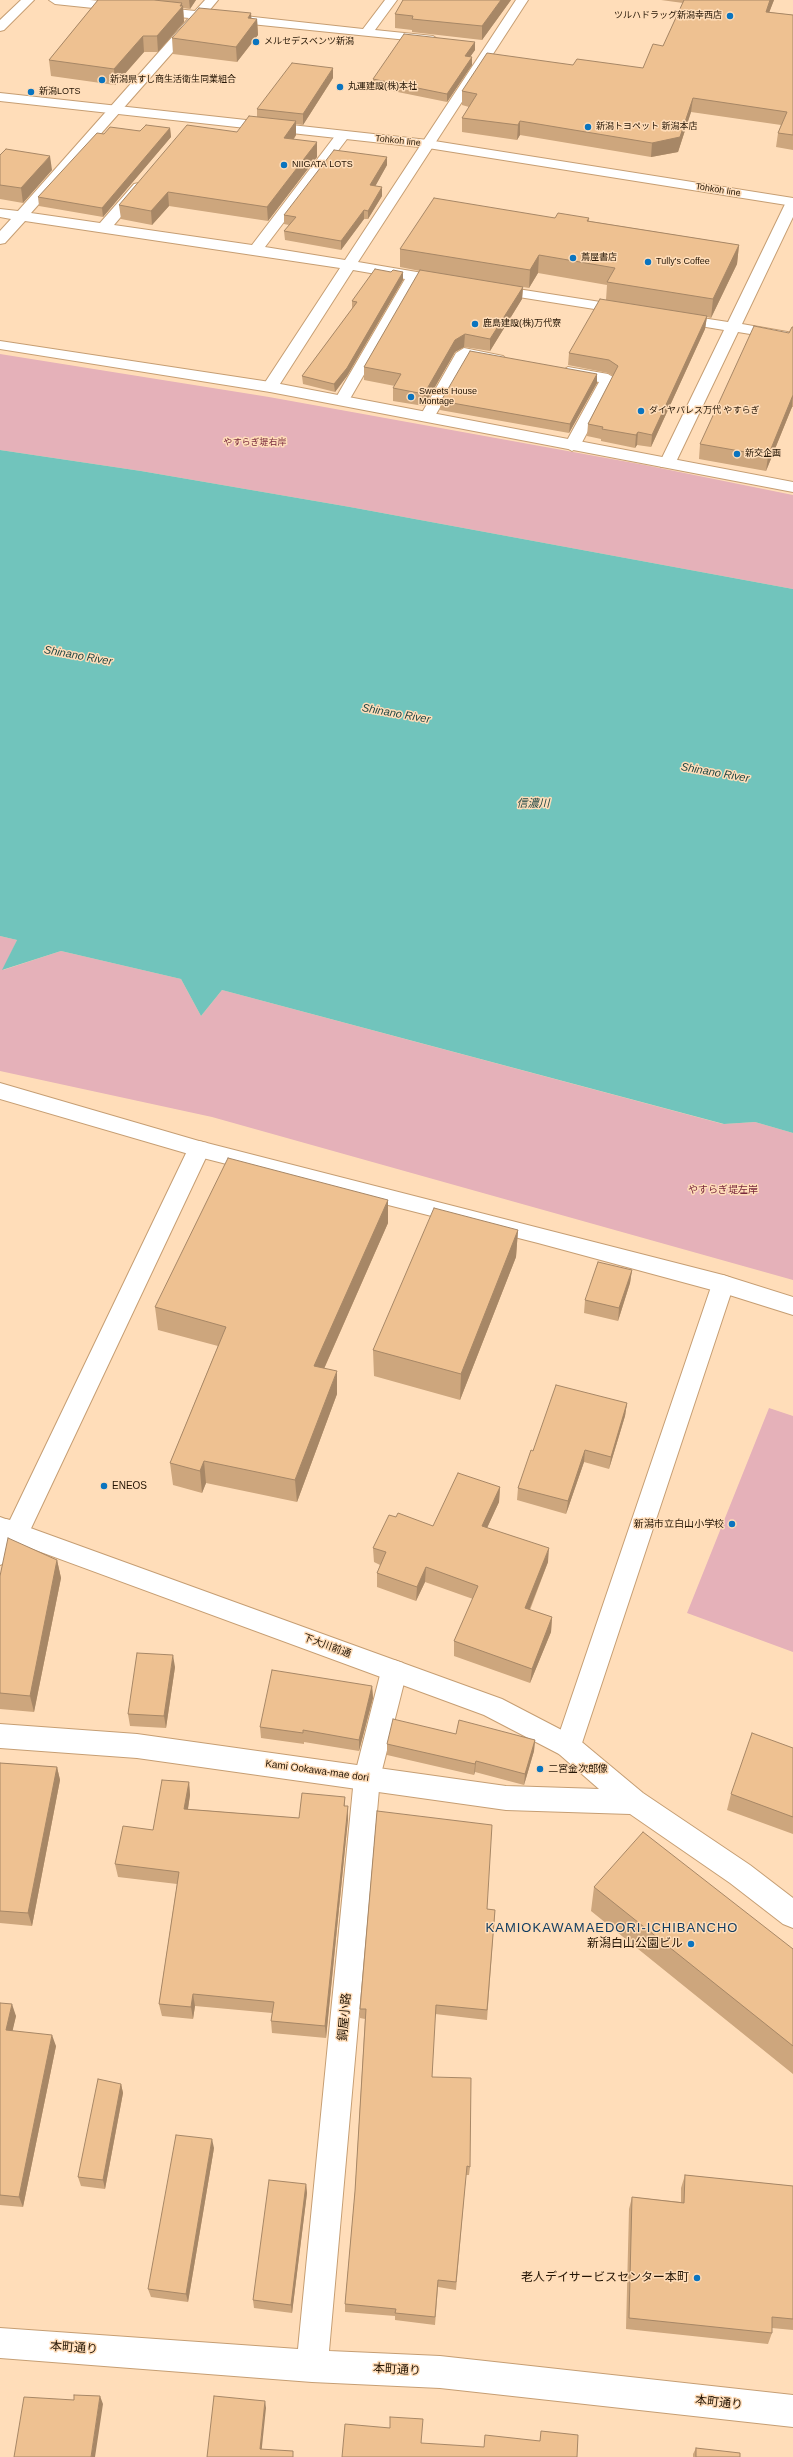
<!DOCTYPE html>
<html>
<head>
<meta charset="utf-8">
<style>
	body { margin:0 }
	canvas { display:block; background:#ffddb9 }
</style>
</head>
<body>
<canvas width="793" height="2457"></canvas>
<script>
const c = document.querySelector('canvas').getContext('2d');
c.lineJoin = 'round';
function paint(path, color) { c.fillStyle = color; c.fill(path, 'evenodd'); }
const shape = rows => new Path2D(rows.map(r => 'M' + r).join(''));
function stroke(path, color, width, dash) { c.strokeStyle = color; c.lineWidth = width; c.lineCap = dash ? 'butt' : 'round'; c.setLineDash(dash || []); c.stroke(path); }
function write(font, color, halo, rows, align = 'center') {
  c.font = font + ' Helvetica,"Noto Sans JP",sans-serif'; c.lineWidth = 3; c.setLineDash([]); c.textBaseline = 'middle'; c.strokeStyle = halo; c.fillStyle = color; for (const [text, x, y, turn = 0] of rows) {
    c.save(); c.translate(x, y); c.rotate((+turn || 0) * Math.PI / 180); c.textAlign = isNaN(turn) ? turn : align; if (halo) c.strokeText(text, 0, 0); c.fillText(text, 0, 0); c.restore();
  }
}
paint(shape([
	[0,354,269,397,645,465,793,495,793,589,350,507,141,471,0,450],
	[0,936,17,940,3,970,61,951,181,979,201,1016,222,990,723,1124,755,1122,793,1133,793,1280,212,1117,0,1071],
	[769,1408,793,1416,793,1652,687,1613]
]), '#e5b1b9');
paint(shape([
	[0,450,141,471,350,507,793,589,793,1133,755,1122,724,1124,222,990,201,1016,181,979,61,951,2,970,17,940,0,936]
]), '#71c4bc');
const minor = shape([
	[21,0,34,0,4,30,0,31,0,20,21,0],
	[49,0,90,0,195,11,205,0,218,0,208,12,363,29,385,0,397,0,375,30,433,36,439,40,437,43,202,19,31,213,100,223,134,184,139,183,146,187,114,225,252,245,338,132,343,131,350,135,265,247,345,260,516,0,528,0,358,262,446,277,453,281,446,285,418,281,347,404,337,404,334,401,405,279,353,270,278,387,270,392,262,387,340,268,25,221,5,243,0,244,0,231,11,219,0,217,0,209,18,211,189,18,55,4,49,0],
	[793,198,793,217,742,324,793,333,793,341,738,332,675,464,673,467,661,467,659,464,724,330,676,322,669,318,676,314,728,322,786,202,793,198],
	[492,285,626,306,633,310,626,314,487,292,485,289,492,285],
	[464,348,503,356,506,359,498,364,469,358,432,421,422,421,419,418,456,353,464,348],
	[568,367,608,374,616,379,580,446,572,451,564,446,599,382,563,375,560,372,568,367],
	[199,1141,207,1143,210,1149,26,1539,15,1542,9,1561,0,1565,0,1521,6,1519,10,1520,188,1149,191,1143,199,1141],
	[723,1275,731,1278,734,1284,581,1746,577,1754,568,1758,559,1754,555,1746,712,1284,715,1278,723,1275],
	[394,1660,403,1663,407,1671,380,1778,329,2351,440,2356,793,2395,793,2427,440,2388,312,2382,0,2358,0,2328,298,2349,354,1778,381,1671,385,1663,394,1660]
]);
const tertiary = shape([
	[0,93,428,140,793,198,793,206,428,148,0,101,0,93],
	[0,341,270,382,793,482,793,492,270,392,0,349,0,341],
	[0,1083,199,1141,723,1275,793,1297,793,1315,723,1293,538,1243,199,1157,0,1099,0,1083],
	[0,1517,502,1699,577,1738,643,1793,750,1865,793,1898,793,1928,783,1924,730,1883,630,1814,506,1810,137,1758,0,1748,0,1724,137,1734,506,1786,599,1789,559,1754,484,1715,0,1537,0,1517]
]);
stroke(minor, '#c69e73', 2);
stroke(tertiary, '#c69e73', 2);
paint(minor, '#fff');
paint(tertiary, '#fff');
paint(shape([
	[98,0,196,0,190,9,183,8,184,22,158,52,144,52,115,85,51,76,49,60],
	[403,0,511,0,482,40,412,32,412,30,395,28,395,14],
	[661,0,774,0,769,12,793,15,793,150,776,147,778,133,781,125,691,112,678,152,651,157,520,135,517,140,462,132,462,118,469,107,462,105,462,91,573,65,643,68,663,46,683,3],
	[257,19,258,35,237,62,173,54,172,38],
	[475,42,475,50,470,57,472,65,447,102,373,87,373,79],
	[333,78,303,125,296,124,296,135,294,139,317,157,268,221,169,206,152,225,121,219,119,205,237,132,257,117,257,109],
	[170,128,171,137,103,217,39,206,38,197,104,134],
	[0,155,52,170,23,203,0,199],
	[387,157,387,165,375,186,382,196,368,219,364,219,341,250,285,240,284,231,289,225,284,224,284,215],
	[555,218,589,218,589,221,739,245,737,264,711,318,707,317,705,329,651,447,637,445,635,448,601,441,601,439,587,436,588,424,613,376,608,373,568,365,569,353,606,300,607,285,538,273,529,288,523,287,522,299,490,351,464,347,455,352,424,406,393,401,393,388,395,386,364,380,364,367,420,271,400,267,400,249],
	[403,280,347,376,335,392,303,384,302,376,352,309,352,301],
	[793,327,793,407,792,407,766,471,699,459,700,444],
	[597,374,597,383,569,433,440,410,441,401],
	[388,1200,388,1223,324,1369,337,1394,297,1502,206,1483,202,1493,173,1485,170,1463,218,1346,158,1330,155,1307],
	[518,1230,516,1257,460,1400,374,1376,373,1350],
	[632,1270,630,1283,618,1321,584,1313,585,1300],
	[627,1403,625,1416,609,1469,584,1462,566,1514,517,1500,518,1488,533,1451],
	[500,1487,499,1502,487,1528,548,1562,530,1610,552,1617,551,1632,530,1683,454,1656,454,1641,473,1599,425,1582,416,1601,377,1587,377,1573,380,1565,374,1562,373,1548,396,1517,433,1526],
	[57,1560,61,1578,34,1712,0,1709,0,1576],
	[175,1667,166,1728,130,1726,128,1714],
	[372,1686,373,1698,359,1751,304,1742,304,1744,261,1738,260,1727],
	[456,1734,535,1740,534,1751,524,1785,475,1772,474,1775,387,1755,387,1744],
	[793,1748,793,1834,727,1810,731,1794],
	[0,1763,57,1767,60,1780,32,1926,0,1923],
	[189,1782,190,1795,188,1809,299,1818,345,1797,345,1806,348,1806,348,1819,326,2038,272,2033,271,2021,272,2013,195,2006,193,2019,162,2016,159,2004,177,1884,118,1877,115,1864,153,1830],
	[594,1887,793,1949,793,2074,591,1911],
	[487,1909,495,1910,487,2020,435,2014,432,2077,470,2167,469,2175,466,2175,456,2290,438,2287,435,2325,395,2320,395,2316,345,2312,345,2304,355,2191,365,2019,360,2018,360,2009],
	[0,2003,16,2016,12,2031,56,2046,23,2207,0,2205],
	[121,2084,123,2093,105,2189,81,2186,78,2177],
	[214,2148,188,2302,151,2297,148,2289],
	[685,2175,793,2186,793,2330,772,2328,772,2333,768,2344,626,2329,629,2209,632,2197,681,2202,681,2188],
	[306,2184,307,2193,292,2313,254,2308,253,2300],
	[696,2448,740,2457,693,2457,693,2454]
]), '#cda67d');
paint(shape([
	[189,0,196,0,190,9],
	[501,0,511,0,482,40,482,26],
	[770,0,774,0,764,26,766,12],
	[182,3,182,8,183,6,184,22,158,52,157,36],
	[251,13,252,26,257,19,258,35,237,62,236,47,248,18],
	[143,36,144,52,115,85,114,69],
	[475,42,475,50,465,64,465,56],
	[472,57,472,65,447,102,447,94],
	[333,68,333,78,303,125,303,114],
	[693,98,691,112,678,152,651,157,652,143],
	[296,121,296,135,285,152,284,138],
	[520,121,520,135,517,140,518,125],
	[170,128,171,137,103,217,102,208],
	[317,142,317,157,268,221,267,207],
	[50,156,52,170,23,203,21,188],
	[387,157,387,165,371,194,370,185],
	[382,187,382,196,368,219,368,211],
	[168,192,169,206,152,225,151,211],
	[364,210,364,219,341,250,341,241],
	[739,245,737,264,711,318,713,299],
	[539,255,538,273,529,288,530,270],
	[403,272,403,280,347,376,335,392,334,384],
	[523,287,522,299,490,351,490,339],
	[707,316,705,329,651,447,652,435],
	[465,334,464,347,455,352,424,406,424,394,455,340],
	[597,374,597,383,569,433,570,424],
	[793,395,792,407,766,471,768,456],
	[638,432,637,445,635,448,636,435],
	[388,1200,388,1223,315,1389,314,1366],
	[518,1230,516,1257,460,1400,461,1374],
	[632,1270,630,1283,618,1321,619,1308],
	[337,1371,337,1394,297,1502,295,1480],
	[627,1403,625,1416,609,1469,611,1457],
	[585,1450,584,1462,566,1514,568,1501],
	[204,1461,206,1483,202,1493,200,1471],
	[500,1487,499,1502,481,1541,482,1526],
	[549,1548,548,1562,524,1623,525,1608],
	[57,1560,61,1578,34,1712,30,1696],
	[426,1567,425,1582,416,1601,417,1587],
	[552,1617,551,1632,530,1683,532,1669],
	[173,1655,175,1667,166,1728,164,1716],
	[372,1686,373,1698,359,1751,359,1740],
	[535,1740,534,1751,524,1785,525,1774],
	[476,1761,475,1772,474,1775,475,1764],
	[57,1767,60,1780,32,1926,28,1913],
	[189,1782,190,1795,186,1821,184,1809],
	[348,1806,348,1819,326,2038,325,2026],
	[193,1994,195,2006,193,2019,191,2007],
	[12,2004,16,2016,10,2042,6,2030],
	[52,2035,56,2046,23,2207,19,2197],
	[121,2084,123,2093,105,2189,103,2180],
	[212,2139,214,2148,188,2302,186,2294],
	[306,2184,307,2193,292,2313,291,2305],
	[100,2396,103,2404,95,2457,91,2457],
	[265,2401,266,2408,261,2456,260,2449]
]), '#a78766');
const building = shape([
	[98,0,154,0,182,3,180,6,183,6,157,36,143,36,114,69,49,60,98,0],
	[403,0,501,0,482,26,412,19,413,16,395,14,403,0],
	[684,0,770,0,766,12,793,15,793,135,778,133,787,112,693,98,680,137,652,143,520,121,518,125,462,118,477,94,462,91,487,53,573,65,577,59,643,68,653,44,663,46,684,0],
	[199,8,251,13,248,18,257,19,236,47,172,38,199,8],
	[404,34,475,42,465,56,472,57,447,94,373,79,404,34],
	[292,63,333,68,303,114,257,109,292,63],
	[249,116,296,121,284,138,317,142,267,207,168,192,151,211,119,205,187,125,237,132,249,116],
	[146,125,170,128,102,208,38,197,97,133,104,134,110,127,140,131,146,125],
	[6,149,50,156,21,188,0,185,0,155,6,149],
	[334,150,387,157,370,185,382,187,368,211,364,210,341,241,284,231,296,217,284,215,334,150],
	[434,198,555,218,558,213,589,218,587,221,739,245,713,299,607,282,615,268,539,255,530,270,400,249,434,198],
	[375,269,391,272,393,270,403,272,347,368,334,384,302,376,357,302,352,301,375,269],
	[420,270,523,287,490,339,465,334,455,340,424,394,393,388,401,374,364,367,420,270],
	[600,299,707,316,652,435,638,432,636,435,602,429,603,427,588,424,618,366,609,360,569,353,600,299],
	[754,326,789,333,792,327,793,327,793,395,768,456,700,444,754,326],
	[470,351,597,374,570,424,441,401,470,351],
	[228,1158,388,1200,314,1366,337,1371,295,1480,204,1461,200,1471,170,1463,226,1327,155,1307,228,1158],
	[434,1208,518,1230,461,1374,373,1350,434,1208],
	[598,1262,632,1270,619,1308,585,1300,598,1262],
	[556,1385,627,1403,611,1457,585,1450,568,1501,518,1488,531,1450,533,1451,556,1385],
	[458,1473,500,1487,482,1526,549,1548,525,1608,552,1617,532,1669,454,1641,478,1586,426,1567,417,1587,377,1573,386,1552,373,1548,389,1515,396,1517,398,1513,433,1526,458,1473],
	[8,1538,57,1560,30,1696,0,1693,0,1576,8,1538],
	[137,1653,173,1655,164,1716,128,1714,137,1653],
	[272,1670,372,1686,359,1740,303,1730,303,1733,260,1727,272,1670],
	[393,1719,456,1734,459,1720,535,1740,525,1774,476,1761,475,1764,387,1744,393,1719],
	[752,1733,793,1748,793,1817,731,1794,752,1733],
	[0,1763,57,1767,28,1913,0,1911,0,1763],
	[162,1780,189,1782,184,1809,299,1818,302,1793,345,1797,344,1806,348,1806,325,2026,271,2021,274,2002,193,1994,191,2007,159,2004,179,1872,115,1864,123,1826,153,1830,162,1780],
	[377,1811,492,1825,487,1909,495,1910,487,2010,436,2005,432,2077,471,2078,470,2167,467,2166,456,2282,438,2280,435,2317,395,2313,396,2309,345,2304,355,2191,366,2009,360,2009,377,1811],
	[643,1832,793,1949,793,2046,594,1887,643,1832],
	[0,2003,12,2004,6,2030,52,2035,19,2197,0,2195,0,2003],
	[98,2079,121,2084,103,2180,78,2177,98,2079],
	[176,2135,212,2139,186,2294,148,2289,176,2135],
	[685,2175,793,2186,793,2319,772,2317,772,2333,629,2318,632,2197,684,2203,685,2175],
	[269,2180,306,2184,291,2305,253,2300,269,2180],
	[74,2395,100,2396,91,2457,14,2457,24,2397,74,2400,74,2395],
	[214,2396,265,2401,260,2449,293,2451,293,2457,207,2457,214,2396],
	[390,2417,423,2419,421,2443,484,2447,485,2435,540,2441,541,2431,578,2435,577,2457,342,2457,345,2424,390,2428,390,2417],
	[696,2448,740,2453,740,2457,696,2457,696,2448]
]);
paint(building, '#eec191');
stroke(building, '#a78766', 1);
for (const [x, y, r, color] of [
	[730,16,4,"#0a74bf"],
	[256,42,4,"#0a74bf"],
	[102,80,4,"#0a74bf"],
	[340,87,4,"#0a74bf"],
	[31,92,4,"#0a74bf"],
	[588,127,4,"#0a74bf"],
	[284,165,4,"#0a74bf"],
	[573,258,4,"#0a74bf"],
	[648,262,4,"#0a74bf"],
	[475,324,4,"#0a74bf"],
	[411,397,4,"#0a74bf"],
	[641,411,4,"#0a74bf"],
	[737,454,4,"#0a74bf"],
	[104,1486,4,"#0a74bf"],
	[732,1524,4,"#0a74bf"],
	[540,1769,4,"#0a74bf"],
	[691,1944,4,"#0a74bf"],
	[697,2278,4,"#0a74bf"]
]) { const dot = new Path2D(); dot.arc(x, y, r, 0, 2 * Math.PI); c.fillStyle = color; c.fill(dot); stroke(dot, '#ffddb9', 1.5); }
write('9px', '#241505', '#ffddb9', [
	["ツルハドラッグ新潟幸西店",722,16,"right"],
	["メルセデスベンツ新潟",264,42],
	["新潟県すし商生活衛生同業組合",110,80],
	["丸運建設(株)本社",348,87],
	["新潟LOTS",39,92],
	["新潟トヨペット 新潟本店",596,127],
	["NIIGATA LOTS",292,165],
	["蔦屋書店",581,258],
	["Tully's Coffee",656,262],
	["鹿島建設(株)万代寮",483,324],
	["Sweets House",419,392],
	["Montage",419,402],
	["ダイヤパレス万代 やすらぎ",649,411],
	["新交企画",745,454]
], 'left');
write('9px', '#241505', '#ffddb9', [
	["Tohkoh line",398,141,6],
	["Tohkoh line",718,190,9]
]);
write('9px', '#78283c', '#ffddb9', [
	["やすらぎ堤右岸",255,443]
]);
write('10px', '#78283c', '#ffddb9', [
	["やすらぎ堤左岸",723,1190]
]);
write('10px', '#241505', '#ffddb9', [
	["ENEOS",112,1486],
	["新潟市立白山小学校",724,1524,"right"],
	["二宮金次郎像",548,1769]
], 'left');
write('10px', '#241505', '#ffddb9', [
	["下大川前通",327,1646,20],
	["Kami Ookawa-mae dori",317,1771,8]
]);
write('italic 11px', '#224845', '#ffddb9', [
	["Shinano River",78,656,10],
	["Shinano River",396,714,10],
	["Shinano River",715,773,10],
	["信濃川",533,804]
]);
write('12px', '#241505', '#ffddb9', [
	["新潟白山公園ビル",683,1944],
	["老人デイサービスセンター本町",689,2278]
], 'right');
write('12px', '#241505', '#ffddb9', [
	["銅屋小路",345,2017,-85],
	["本町通り",74,2348,4],
	["本町通り",397,2370,3],
	["本町通り",719,2403,6]
]);
c.letterSpacing = '1px';
write('13px', '#0e3a5f', '#ffddb9', [
	["KAMIOKAWAMAEDORI-ICHIBANCHO",612,1928]
]);
c.letterSpacing = '0px';
</script>
</body>
</html>
